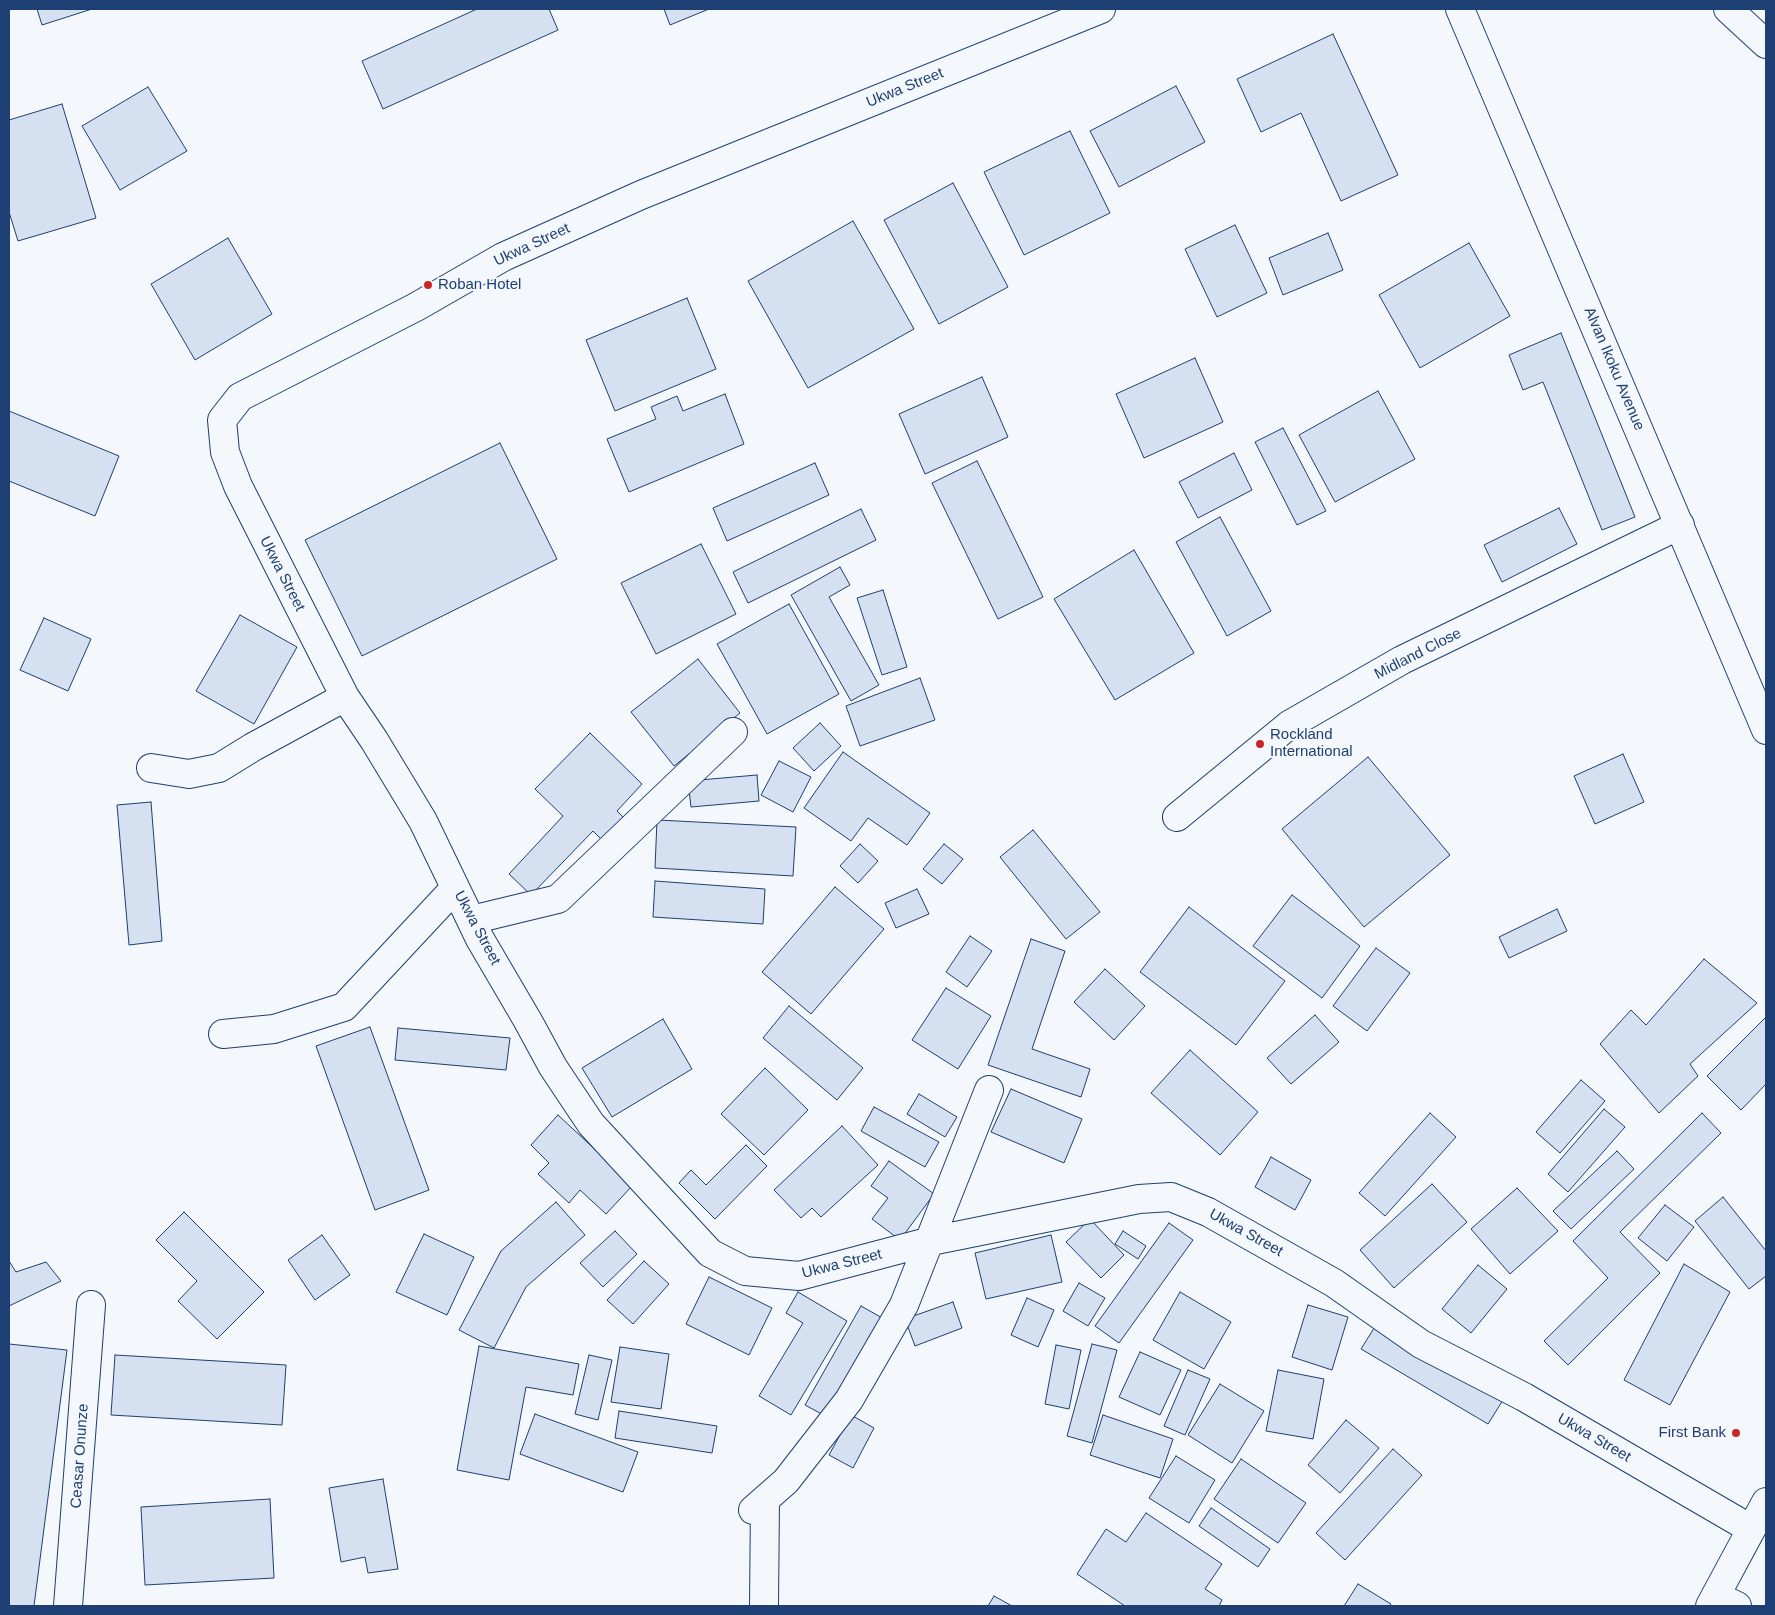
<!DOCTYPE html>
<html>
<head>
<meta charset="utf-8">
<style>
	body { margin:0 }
	#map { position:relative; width:1775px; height:1615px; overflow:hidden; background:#f4f7fb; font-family:Arial,sans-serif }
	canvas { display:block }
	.frame { position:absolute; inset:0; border:10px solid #1d3f73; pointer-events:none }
</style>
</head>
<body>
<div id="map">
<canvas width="1775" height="1615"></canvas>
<div class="frame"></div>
</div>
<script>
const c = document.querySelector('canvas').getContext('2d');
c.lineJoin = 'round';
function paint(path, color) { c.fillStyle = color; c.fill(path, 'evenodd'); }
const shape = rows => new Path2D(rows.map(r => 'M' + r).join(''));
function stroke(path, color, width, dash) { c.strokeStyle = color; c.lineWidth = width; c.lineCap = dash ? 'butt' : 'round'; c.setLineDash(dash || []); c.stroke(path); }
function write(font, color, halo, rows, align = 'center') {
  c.font = font + ' Arial,sans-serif'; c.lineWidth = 4; c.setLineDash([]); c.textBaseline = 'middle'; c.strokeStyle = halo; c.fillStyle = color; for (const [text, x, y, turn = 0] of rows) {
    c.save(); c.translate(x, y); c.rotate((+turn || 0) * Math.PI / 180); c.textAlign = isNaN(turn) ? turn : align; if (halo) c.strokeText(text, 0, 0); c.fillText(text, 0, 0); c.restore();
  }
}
const building = shape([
	[37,9,92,9,42,25,37,9],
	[477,9,549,9,558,30,383,109,362,61,477,9],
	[664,9,709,9,670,25,664,9],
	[1333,34,1398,175,1341,201,1301,113,1261,132,1237,79,1333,34],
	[1176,86,1205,142,1119,187,1090,131,1176,86],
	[148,87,187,151,120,190,82,126,148,87],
	[62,104,96,218,18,241,9,212,9,120,62,104],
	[1070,131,1110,213,1024,255,984,172,1070,131],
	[953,183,1008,287,939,324,884,220,953,183],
	[853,221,914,329,808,388,748,281,853,221],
	[1235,225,1267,293,1217,317,1185,249,1235,225],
	[1328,233,1343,270,1283,295,1269,258,1328,233],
	[228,238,272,314,195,360,151,284,228,238],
	[1469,243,1510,316,1420,368,1379,295,1469,243],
	[687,298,716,369,615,411,586,340,687,298],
	[1561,333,1635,517,1602,530,1543,382,1523,390,1509,355,1561,333],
	[1195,358,1223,422,1144,458,1116,394,1195,358],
	[982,377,1008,437,925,474,899,414,982,377],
	[1378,391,1415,459,1335,502,1299,435,1378,391],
	[725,394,744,444,629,492,607,439,656,419,651,407,677,396,683,411,725,394],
	[9,411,119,456,95,516,9,481,9,411],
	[1283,428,1326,511,1297,525,1255,442,1283,428],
	[500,443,557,559,362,656,305,540,500,443],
	[1234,453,1252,490,1198,518,1179,482,1234,453],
	[977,461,1043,597,998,619,932,483,977,461],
	[815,463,829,495,727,541,713,508,815,463],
	[1559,508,1577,544,1502,582,1484,545,1559,508],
	[861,509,876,540,748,603,733,572,861,509],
	[1220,517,1271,611,1227,636,1176,542,1220,517],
	[701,544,736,614,656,654,621,583,701,544],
	[1134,550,1194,653,1115,700,1054,599,1134,550],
	[840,567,850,585,829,597,879,685,851,701,791,595,840,567],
	[883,590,907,667,882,675,857,598,883,590],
	[789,604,839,694,767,734,717,644,789,604],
	[240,615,297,647,254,724,196,691,240,615],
	[44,618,91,639,68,691,20,670,44,618],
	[698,659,740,713,674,766,631,712,698,659],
	[920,678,935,720,860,746,846,706,920,678],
	[820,723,841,746,814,771,793,748,820,723],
	[590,733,642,784,617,811,623,817,601,839,593,831,531,895,509,874,563,816,535,789,590,733],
	[843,752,930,813,907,845,868,818,851,841,804,808,843,752],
	[1623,754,1644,802,1595,824,1574,776,1623,754],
	[1368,757,1450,855,1364,927,1282,829,1368,757],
	[779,761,811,777,793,812,761,795,779,761],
	[757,775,759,801,691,807,688,781,757,775],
	[151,802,162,941,129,945,117,805,151,802],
	[657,820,796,827,793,876,655,868,657,820],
	[1033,830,1100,912,1066,939,1000,857,1033,830],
	[860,844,878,861,858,883,840,866,860,844],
	[944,844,963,859,942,884,923,869,944,844],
	[655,881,765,889,763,924,653,917,655,881],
	[835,887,884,929,811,1014,762,972,835,887],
	[917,889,929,914,896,928,885,903,917,889],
	[1292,895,1360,946,1322,998,1253,946,1292,895],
	[1189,907,1285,981,1236,1045,1140,972,1189,907],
	[1557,909,1567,931,1509,958,1499,937,1557,909],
	[970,936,992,951,967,987,946,972,970,936],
	[1031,939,1065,951,1032,1049,1090,1069,1081,1097,988,1065,1031,939],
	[1376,948,1410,973,1367,1031,1333,1006,1376,948],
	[1704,959,1757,1003,1690,1064,1698,1076,1659,1113,1600,1044,1631,1010,1646,1025,1704,959],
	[1105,969,1145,1006,1114,1040,1074,1002,1105,969],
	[946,988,991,1016,958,1069,912,1040,946,988],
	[789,1006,863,1068,837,1100,763,1038,789,1006],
	[1315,1015,1339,1042,1291,1084,1267,1058,1315,1015],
	[1766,1017,1766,1084,1741,1110,1707,1076,1766,1017],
	[663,1019,692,1069,612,1117,582,1068,663,1019],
	[370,1027,429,1190,375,1210,316,1046,370,1027],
	[398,1028,510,1038,506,1070,395,1060,398,1028],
	[1190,1050,1258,1112,1220,1155,1151,1093,1190,1050],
	[765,1068,808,1110,764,1155,721,1114,765,1068],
	[1581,1080,1605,1101,1560,1153,1536,1132,1581,1080],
	[1011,1089,1082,1119,1064,1163,991,1132,1011,1089],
	[919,1094,957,1117,945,1137,907,1114,919,1094],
	[874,1107,939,1142,925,1167,861,1131,874,1107],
	[1604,1109,1625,1127,1568,1192,1548,1174,1604,1109],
	[1430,1113,1456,1137,1385,1216,1359,1193,1430,1113],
	[1702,1113,1721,1133,1620,1232,1660,1273,1568,1365,1544,1341,1608,1278,1573,1241,1702,1113],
	[558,1115,633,1185,606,1214,580,1190,569,1203,538,1174,549,1163,531,1145,558,1115],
	[842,1126,878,1165,821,1217,812,1208,801,1218,774,1190,842,1126],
	[746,1145,767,1166,715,1219,679,1183,691,1170,706,1185,746,1145],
	[1617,1151,1634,1169,1571,1229,1553,1211,1617,1151],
	[1271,1157,1311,1180,1295,1210,1255,1187,1271,1157],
	[889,1161,934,1194,900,1240,872,1219,888,1198,871,1186,889,1161],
	[1432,1184,1467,1222,1394,1288,1360,1250,1432,1184],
	[1517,1188,1558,1231,1510,1274,1471,1229,1517,1188],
	[1723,1197,1766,1251,1766,1276,1749,1289,1695,1221,1723,1197],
	[556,1202,585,1235,526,1287,494,1348,459,1330,501,1251,556,1202],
	[1665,1205,1694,1227,1667,1261,1638,1238,1665,1205],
	[184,1212,264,1292,217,1339,178,1301,197,1281,156,1240,184,1212],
	[1090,1219,1124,1255,1101,1278,1066,1242,1090,1219],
	[1169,1223,1193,1240,1119,1343,1095,1326,1169,1223],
	[615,1231,637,1254,603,1287,580,1263,615,1231],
	[1123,1231,1146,1246,1138,1259,1115,1244,1123,1231],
	[424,1234,474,1257,447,1315,396,1292,424,1234],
	[322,1235,350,1275,315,1300,288,1260,322,1235],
	[1051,1235,1062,1282,986,1299,975,1253,1051,1235],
	[9,1261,16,1272,46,1262,61,1281,9,1306,9,1261],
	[644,1261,669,1284,633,1324,607,1300,644,1261],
	[1684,1264,1730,1292,1670,1405,1624,1380,1684,1264],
	[1478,1265,1507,1289,1471,1333,1442,1309,1478,1265],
	[709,1277,772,1308,749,1355,686,1324,709,1277],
	[1079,1283,1105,1298,1088,1326,1063,1311,1079,1283],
	[798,1292,847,1321,791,1415,759,1396,803,1323,786,1313,798,1292],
	[1180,1292,1231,1322,1204,1369,1153,1340,1180,1292],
	[1027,1298,1054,1310,1038,1347,1011,1335,1027,1298],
	[953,1302,962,1328,915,1346,905,1319,953,1302],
	[1308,1305,1348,1317,1332,1370,1292,1357,1308,1305],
	[861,1306,884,1319,829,1418,805,1405,861,1306],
	[1376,1325,1503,1400,1488,1424,1361,1349,1376,1325],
	[9,1344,67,1350,34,1606,9,1606,9,1344],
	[1092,1344,1117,1350,1092,1443,1067,1436,1092,1344],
	[1056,1345,1081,1350,1069,1409,1045,1404,1056,1345],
	[479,1346,579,1364,573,1395,526,1387,509,1480,457,1470,479,1346],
	[620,1347,669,1354,661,1409,611,1402,620,1347],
	[1140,1352,1181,1370,1160,1415,1119,1397,1140,1352],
	[115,1355,286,1365,282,1425,111,1415,115,1355],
	[589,1355,612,1360,598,1420,575,1414,589,1355],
	[1188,1370,1210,1379,1185,1435,1164,1426,1188,1370],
	[1278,1370,1324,1379,1313,1439,1266,1431,1278,1370],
	[1220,1384,1264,1411,1232,1463,1188,1435,1220,1384],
	[619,1411,717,1426,712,1453,615,1438,619,1411],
	[535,1414,638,1452,623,1492,520,1454,535,1414],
	[851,1415,874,1428,853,1468,829,1455,851,1415],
	[1103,1415,1173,1439,1160,1478,1090,1455,1103,1415],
	[1346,1420,1379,1448,1340,1493,1308,1465,1346,1420],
	[1393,1449,1422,1475,1345,1560,1316,1533,1393,1449],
	[1176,1456,1215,1480,1189,1523,1149,1498,1176,1456],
	[1241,1459,1306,1503,1278,1543,1214,1499,1241,1459],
	[383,1479,398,1569,368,1573,365,1557,341,1562,329,1488,383,1479],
	[270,1499,274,1578,145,1585,141,1507,270,1499],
	[1211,1508,1270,1549,1258,1567,1199,1526,1211,1508],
	[1146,1513,1222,1564,1205,1589,1222,1600,1219,1606,1125,1606,1077,1574,1106,1529,1126,1542,1146,1513],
	[1358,1584,1391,1604,1390,1606,1344,1606,1358,1584],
	[994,1596,1012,1606,988,1606,994,1596]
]);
paint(building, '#d5e0f0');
stroke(building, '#1d3f73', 1);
const minor = shape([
	[1101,9,641,195,503,257,416,307,240,397,222,420,225,452,238,486,345,697,374,740,423,821,480,939,528,1021,553,1067,591,1124,710,1253,745,1271,799,1276,931,1241,1139,1199,1171,1197,1208,1212,1334,1283,1421,1344,1524,1397,1751,1529],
	[1460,9,1766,730],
	[1728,9,1766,44],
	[151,768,189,774,219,768,253,747,345,697],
	[1177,817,1289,725,1402,660,1680,525],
	[471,920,558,899,733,732],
	[223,1034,274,1029,344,1007,455,888],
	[753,1510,786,1481,849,1400,904,1305,989,1090],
	[1716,1596,1737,1606],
	[68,1606,91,1305],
	[764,1606,765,1500]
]);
const major = shape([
	[1710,1606,1766,1502]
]);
stroke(minor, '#1d3f73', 30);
stroke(major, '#1d3f73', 30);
stroke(minor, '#f4f7fb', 28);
stroke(major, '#f4f7fb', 28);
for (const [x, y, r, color] of [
	[428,285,5,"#c62828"],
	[1260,744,5,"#c62828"],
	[1736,1433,5,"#c62828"]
]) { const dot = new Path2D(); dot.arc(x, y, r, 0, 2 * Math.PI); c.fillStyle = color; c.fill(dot); stroke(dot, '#f4f7fb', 2); }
write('15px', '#1d3f73', '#f4f7fb', [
	["Ukwa Street",905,88,-22],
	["Ukwa Street",532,245,-25],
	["Alvan Ikoku Avenue",1614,369,67],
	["Ukwa Street",282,574,63],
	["Midland Close",1418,654,-27],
	["Ukwa Street",477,928,62],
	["Ukwa Street",1246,1233,29],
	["Ukwa Street",842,1264,-14],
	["Ukwa Street",1594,1438,30],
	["Ceasar Onunze",80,1456,-86]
]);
write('15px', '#1d3f73', '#f4f7fb', [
	["Roban Hotel",438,285],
	["Rockland",1270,735],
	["International",1270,752],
	["First Bank",1726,1433,"right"]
], 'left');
</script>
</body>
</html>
